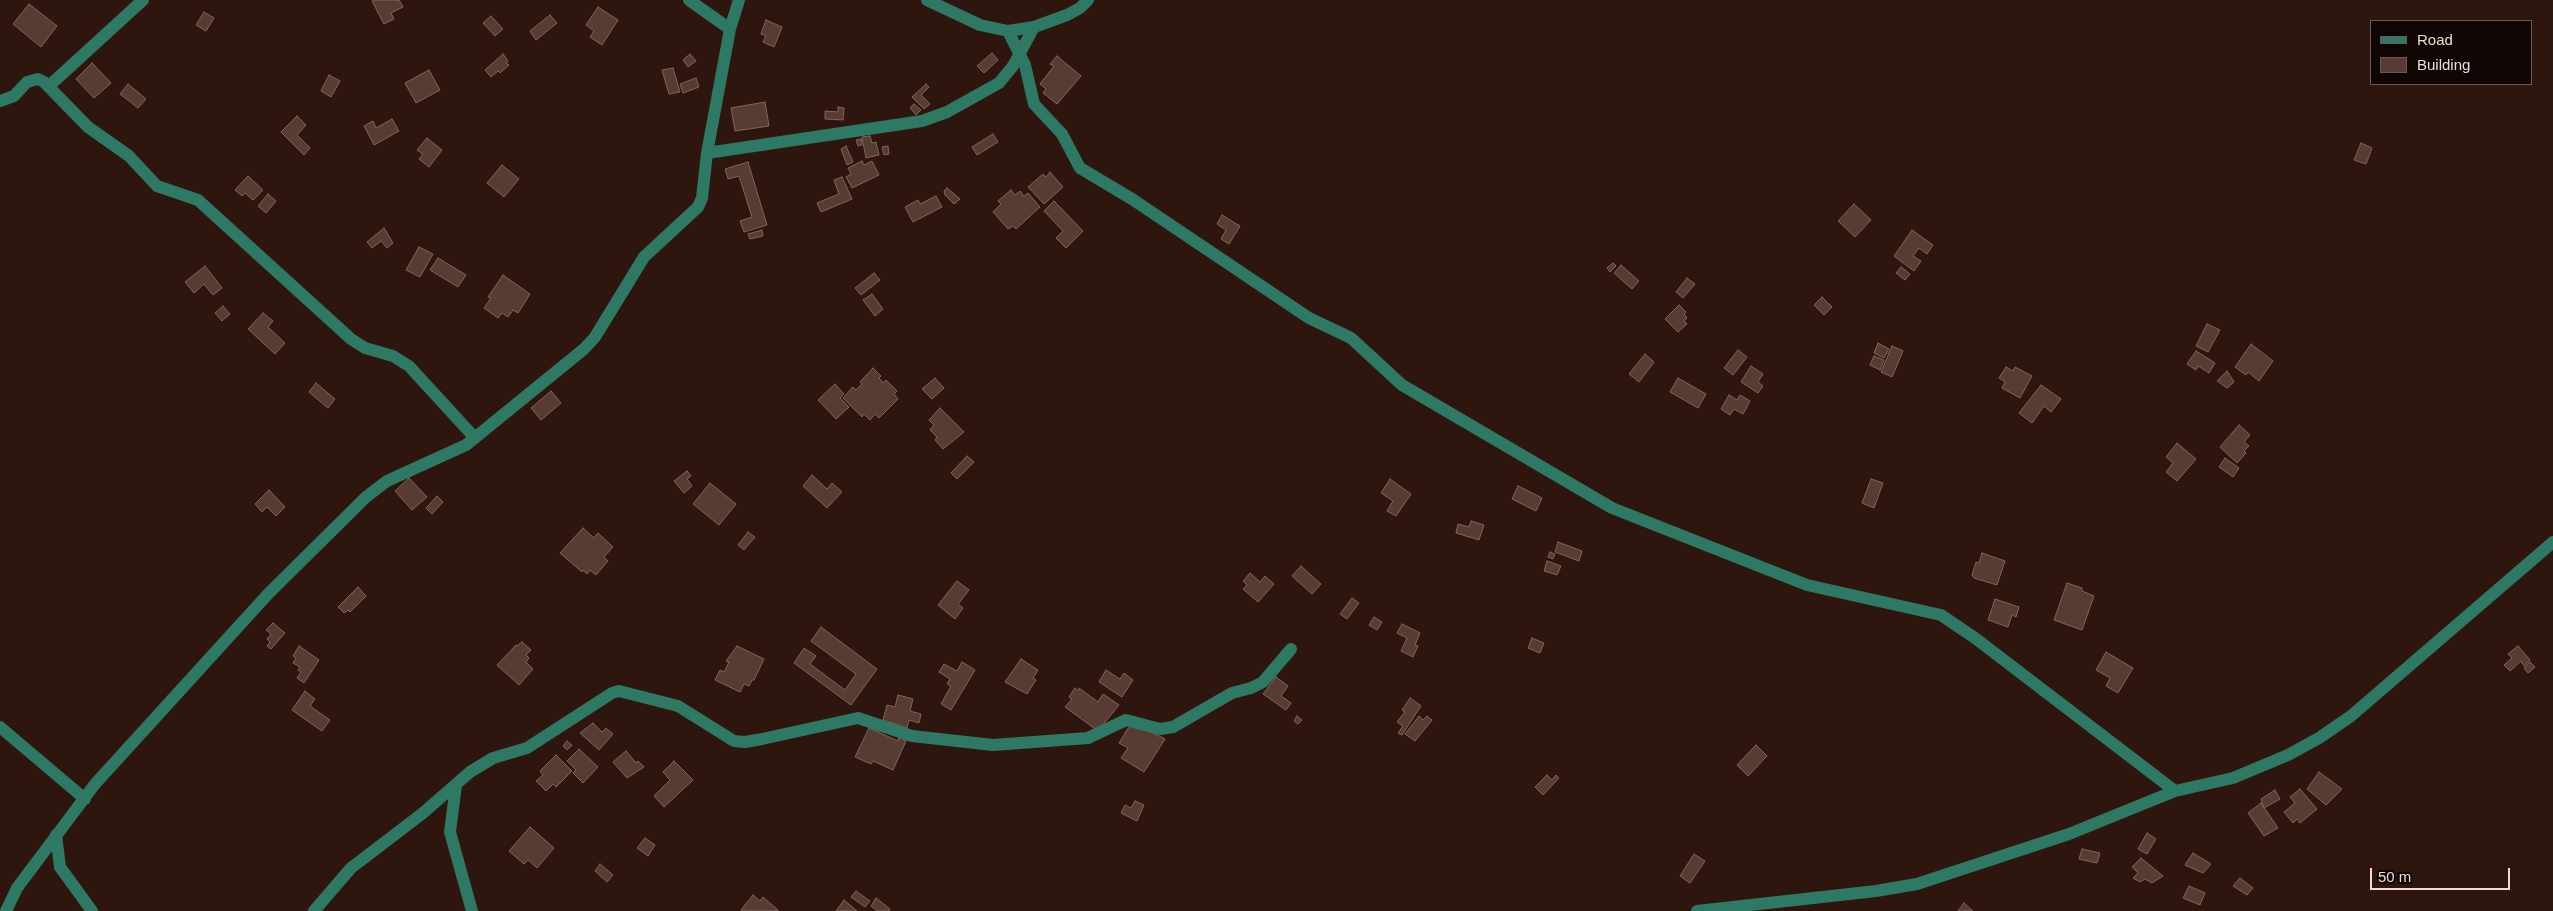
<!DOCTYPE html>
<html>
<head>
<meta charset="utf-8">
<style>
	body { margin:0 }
	#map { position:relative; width:2553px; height:911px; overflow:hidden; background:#2e160f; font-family:Helvetica,sans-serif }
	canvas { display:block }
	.legend { position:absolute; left:2370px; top:20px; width:162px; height:65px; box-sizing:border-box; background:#0f0503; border:1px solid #685b58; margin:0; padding:6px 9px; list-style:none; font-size:15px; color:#eeddd7 }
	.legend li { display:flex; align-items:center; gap:10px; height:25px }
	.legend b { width:25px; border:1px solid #685b58 }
	.scale { position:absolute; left:2370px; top:868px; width:140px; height:22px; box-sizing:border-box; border:2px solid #eeddd7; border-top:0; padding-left:6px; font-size:15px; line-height:18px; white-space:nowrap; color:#eeddd7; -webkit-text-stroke:4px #0f0503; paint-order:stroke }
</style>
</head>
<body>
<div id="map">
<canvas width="2553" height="911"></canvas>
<ul class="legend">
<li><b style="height:6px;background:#2d7963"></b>Road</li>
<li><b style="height:14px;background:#583c34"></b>Building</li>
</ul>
<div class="scale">50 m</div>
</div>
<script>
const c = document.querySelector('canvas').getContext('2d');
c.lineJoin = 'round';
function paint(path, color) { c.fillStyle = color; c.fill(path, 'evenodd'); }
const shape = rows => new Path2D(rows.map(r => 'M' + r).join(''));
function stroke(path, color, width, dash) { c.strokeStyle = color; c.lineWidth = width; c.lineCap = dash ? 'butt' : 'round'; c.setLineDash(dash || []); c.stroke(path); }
const building = shape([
	[374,0,399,0,403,7,391,13,394,19,384,24,372,1,374,0],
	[29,4,57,26,41,47,13,24,29,4],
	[598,7,618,20,602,45,590,37,594,31,586,25,598,7],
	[204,12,214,18,206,31,196,25,204,12],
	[550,15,557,23,536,40,530,31,550,15],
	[491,16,503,29,495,36,483,23,491,16],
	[766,20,782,27,774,47,763,42,766,36,761,34,766,20],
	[992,53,998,60,984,73,977,66,992,53],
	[503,54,508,61,506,63,509,65,500,73,498,71,491,77,485,70,503,54],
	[690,54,696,61,688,67,683,60,690,54],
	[1057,56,1081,76,1057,104,1043,93,1046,89,1040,84,1054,66,1050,64,1057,56],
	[92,63,111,83,94,98,76,79,92,63],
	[673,68,680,92,669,94,662,70,673,68],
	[429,70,440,90,416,103,405,83,429,70],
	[329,75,340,81,331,97,321,91,329,75],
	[696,78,699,87,683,93,680,84,696,78],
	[128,84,146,99,138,108,120,94,128,84],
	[926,84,929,87,921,95,930,104,924,109,912,97,926,84],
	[765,102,769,126,735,131,731,108,765,102],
	[914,104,921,110,916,115,910,108,914,104],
	[838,107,844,108,843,120,825,119,825,111,838,112,838,107],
	[297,116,306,125,297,135,310,148,304,155,281,132,297,116],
	[392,119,399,131,374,145,364,126,373,121,376,128,392,119],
	[993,134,998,142,977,155,972,147,993,134],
	[870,136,872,143,876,142,879,155,866,158,862,137,870,136],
	[427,138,442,150,429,167,419,159,423,154,417,150,427,138],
	[861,139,862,145,858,146,856,140,861,139],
	[2361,143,2372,148,2366,164,2354,160,2361,143],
	[846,146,853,162,847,165,841,149,846,146],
	[888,146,889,154,884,155,882,147,888,146],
	[862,161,864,165,872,161,879,175,852,188,846,177,851,174,848,168,862,161],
	[748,162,767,225,744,232,740,221,752,217,739,176,728,179,725,169,748,162],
	[502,165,519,179,504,197,487,183,502,165],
	[1050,172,1063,187,1044,204,1028,187,1043,174,1046,177,1050,172],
	[248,176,263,190,253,200,245,193,242,196,235,190,248,176],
	[842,177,852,199,821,212,817,203,839,194,834,180,842,177],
	[947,188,960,199,954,204,945,195,944,191,947,188],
	[1011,190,1015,195,1020,191,1024,196,1028,193,1040,207,1016,229,1013,226,1008,229,993,212,1001,204,998,201,1011,190],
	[268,194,276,201,266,213,258,206,268,194],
	[936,196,942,207,913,222,905,207,918,200,920,204,936,196],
	[1054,201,1083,231,1066,248,1056,238,1063,231,1044,211,1054,201],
	[1854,204,1871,220,1855,237,1838,221,1854,204],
	[1222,215,1240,226,1229,244,1221,239,1226,230,1217,224,1222,215],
	[384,228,393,243,387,248,381,241,372,248,367,242,384,228],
	[762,230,763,236,750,239,748,234,762,230],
	[1912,230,1933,245,1927,254,1919,248,1913,256,1921,261,1914,271,1894,256,1912,230],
	[419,247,433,254,420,277,406,270,419,247],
	[438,258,466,275,458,287,430,270,438,258],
	[1613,263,1616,266,1610,272,1607,268,1613,263],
	[1621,265,1639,281,1632,289,1614,273,1621,265],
	[205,266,222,288,213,295,204,284,194,293,185,282,205,266],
	[1901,267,1910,274,1905,280,1896,273,1901,267],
	[874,273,880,280,861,295,855,288,874,273],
	[503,275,530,294,518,313,513,310,508,317,502,313,498,318,484,308,491,298,488,297,503,275],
	[1687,278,1695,284,1683,298,1676,292,1687,278],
	[872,294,883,309,875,316,863,300,872,294],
	[1822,297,1832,307,1824,315,1814,305,1822,297],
	[1679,305,1686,312,1684,314,1687,318,1684,321,1687,324,1678,332,1665,319,1679,305],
	[223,306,230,314,222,321,215,313,223,306],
	[263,313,273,321,268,327,285,343,275,354,248,329,263,313],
	[2207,324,2220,330,2208,352,2196,346,2207,324],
	[1878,343,1889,349,1884,358,1874,353,1878,343],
	[2251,344,2273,361,2259,381,2248,372,2246,375,2235,367,2251,344],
	[1892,346,1903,351,1892,377,1881,372,1892,346],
	[1738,350,1747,357,1733,375,1724,368,1738,350],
	[2196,351,2215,363,2209,373,2198,366,2196,370,2187,364,2196,351],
	[1645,354,1654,362,1639,382,1629,374,1645,354],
	[1874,356,1884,360,1880,370,1870,365,1874,356],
	[1751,366,1763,374,1758,382,1763,386,1758,393,1741,382,1751,366],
	[2006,367,2013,371,2015,367,2032,376,2020,398,2002,388,2005,382,1999,378,2006,367],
	[873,368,881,376,879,378,883,383,886,380,897,391,894,394,898,399,879,418,875,414,870,420,864,414,862,417,843,398,853,387,856,390,862,384,860,382,873,368],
	[2227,371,2234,382,2227,388,2217,381,2227,371],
	[935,378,944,388,932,399,922,389,935,378],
	[1678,378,1706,394,1698,408,1670,392,1678,378],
	[316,383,335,399,328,408,309,392,316,383],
	[835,384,844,394,840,398,849,407,836,419,818,400,835,384],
	[2041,385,2061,399,2051,412,2044,406,2032,423,2019,413,2041,385],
	[551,391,561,403,541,420,531,408,551,391],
	[1729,395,1737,400,1740,395,1750,401,1743,414,1734,409,1730,415,1721,409,1729,395],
	[940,408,964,432,943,449,935,440,937,437,930,430,934,425,929,420,940,408],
	[2239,425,2250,435,2244,442,2249,446,2244,451,2246,453,2237,463,2220,447,2239,425],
	[2177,443,2196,459,2177,481,2166,472,2173,463,2166,457,2177,443],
	[967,456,974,462,957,479,951,473,967,456],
	[2225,458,2239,468,2233,477,2219,467,2225,458],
	[687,471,691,476,687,479,692,486,684,493,674,481,687,471],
	[812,475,827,489,832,483,842,492,827,508,803,486,812,475],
	[409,478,427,497,412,510,395,491,409,478],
	[1390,479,1411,494,1396,516,1387,511,1393,501,1381,493,1390,479],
	[1871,479,1883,483,1874,508,1862,503,1871,479],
	[710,483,736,504,719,525,693,504,710,483],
	[1518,486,1542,498,1536,511,1512,499,1518,486],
	[269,490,285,507,276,516,267,507,262,512,255,504,269,490],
	[437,496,443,502,432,514,426,508,437,496],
	[1471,521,1484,525,1479,540,1456,533,1458,524,1469,527,1471,521],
	[583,528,594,538,598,533,613,547,604,557,608,561,596,575,590,570,587,574,583,570,582,572,560,553,583,528],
	[748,532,755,537,744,550,738,545,748,532],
	[1558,542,1582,551,1579,561,1555,552,1558,542],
	[1550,552,1555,554,1553,559,1548,557,1550,552],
	[1982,553,2005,561,1997,585,1974,578,1972,575,1976,562,1979,563,1982,553],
	[1547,561,1561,566,1557,575,1544,571,1547,561],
	[1301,566,1321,584,1312,594,1292,576,1301,566],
	[1250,573,1260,582,1265,576,1274,584,1258,602,1243,589,1247,585,1243,581,1250,573],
	[957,581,969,590,958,604,963,608,955,619,938,605,957,581],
	[2067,583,2082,588,2082,591,2094,596,2082,630,2054,620,2067,583],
	[358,587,366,596,350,612,348,610,344,613,338,607,358,587],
	[1352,598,1359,603,1347,619,1340,614,1352,598],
	[1995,599,2019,607,2016,617,2012,615,2008,627,1988,620,1995,599],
	[1374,617,1382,622,1377,630,1369,625,1374,617],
	[273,623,285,633,271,649,267,646,270,642,267,639,271,634,266,630,273,623],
	[1402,624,1420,633,1415,645,1418,646,1413,657,1401,651,1407,638,1397,633,1402,624],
	[821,627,877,669,851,705,794,663,804,648,816,656,810,664,845,690,856,674,811,641,821,627],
	[1532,638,1544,643,1540,653,1528,648,1532,638],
	[522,642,531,650,526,655,529,658,526,662,533,669,519,685,497,665,516,645,517,646,522,642],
	[299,646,319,660,304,683,297,678,301,672,298,670,300,667,293,663,296,658,293,656,299,646],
	[737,646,764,659,754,680,752,680,749,686,744,684,740,692,715,680,720,670,724,672,729,662,726,661,737,646],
	[2518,646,2530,660,2524,666,2521,661,2510,671,2504,665,2512,658,2508,654,2518,646],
	[2106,652,2133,668,2118,693,2106,686,2110,678,2096,670,2106,652],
	[1021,659,1038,670,1033,678,1036,680,1027,694,1005,682,1021,659],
	[962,662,975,670,951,710,941,704,951,686,947,684,950,679,939,672,944,664,957,671,962,662],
	[2530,662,2535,667,2528,673,2524,668,2530,662],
	[1106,670,1120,679,1124,673,1133,680,1122,697,1099,682,1106,670],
	[1276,677,1288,686,1281,696,1291,703,1286,710,1263,694,1276,677],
	[1075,688,1078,691,1079,688,1098,702,1103,694,1119,705,1098,731,1065,707,1072,699,1069,697,1075,688],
	[305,691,315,699,310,706,330,720,322,731,292,710,305,691],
	[898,695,913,699,910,711,921,714,919,723,909,720,907,728,883,720,887,705,895,707,898,695],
	[1410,698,1421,706,1402,735,1398,733,1403,726,1397,722,1405,712,1402,710,1410,698],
	[1297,716,1302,720,1298,724,1294,721,1297,716],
	[1419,716,1423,720,1427,716,1432,720,1415,741,1405,734,1419,716],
	[1132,722,1165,739,1144,772,1121,758,1128,748,1119,743,1132,722],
	[593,723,602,732,606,728,613,734,599,750,580,733,593,723],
	[869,728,898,741,899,737,906,741,893,770,873,761,871,764,855,757,869,728],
	[567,741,572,745,567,750,563,746,567,741],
	[1756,745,1767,756,1748,776,1737,765,1756,745],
	[579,749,598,767,583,783,573,773,576,770,567,761,579,749],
	[626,751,636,763,638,761,644,767,627,778,613,762,626,751],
	[556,755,572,771,556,787,553,784,546,791,536,781,543,775,540,771,556,755],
	[674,761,693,780,664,807,654,796,670,780,663,772,674,761],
	[2319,772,2342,789,2326,805,2307,789,2319,772],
	[1547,775,1552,780,1556,775,1559,778,1543,795,1535,787,1547,775],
	[2300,789,2317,809,2300,823,2297,819,2293,823,2284,812,2295,803,2290,797,2300,789],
	[2275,790,2280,799,2264,808,2261,799,2275,790],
	[1135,801,1144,805,1137,821,1121,813,1125,805,1131,808,1135,801],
	[2261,803,2278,828,2264,836,2248,813,2261,803],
	[530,827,554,848,537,868,528,860,524,864,509,851,530,827],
	[2147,833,2156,839,2147,854,2138,849,2147,833],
	[645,838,655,845,648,856,637,848,645,838],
	[2082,849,2100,853,2097,863,2079,859,2082,849],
	[2193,853,2211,864,2203,873,2185,865,2193,853],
	[1694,854,1705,861,1690,883,1680,876,1694,854],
	[2141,858,2163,876,2152,883,2145,879,2140,882,2133,878,2138,873,2132,867,2141,858],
	[600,864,613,875,607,882,595,871,600,864],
	[2240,878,2253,888,2247,895,2233,886,2240,878],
	[2189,886,2205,893,2200,905,2183,898,2189,886],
	[856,891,870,901,865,907,851,897,856,891],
	[753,895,760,901,763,897,779,911,742,911,741,910,753,895],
	[876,898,890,909,889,911,877,911,871,906,876,898],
	[844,900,857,911,836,911,844,900],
	[1964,903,1973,911,1958,911,1964,903]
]);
paint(building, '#583c34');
stroke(building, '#82645b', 1);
stroke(shape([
	[689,0,730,29],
	[927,0,980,25,1008,31,1034,27,1067,15,1080,8,1088,0],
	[1008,31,1025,65,1034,104,1062,134,1080,168,1132,199,1309,318,1351,338,1402,385,1612,508,1807,585,1941,615,1975,638,2175,791],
	[49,86,143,0],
	[0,101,14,96,27,82,38,79,44,82,88,127,129,156,157,186,198,200,351,339,365,348,393,356,409,366,475,438],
	[707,153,922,121,947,112,999,83,1013,66,1034,27],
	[0,727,85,799],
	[456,785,450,832,472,911],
	[56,835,60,867,92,911],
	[6,911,17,888,95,784,268,594,366,497,387,481,466,445,584,349,595,337,644,257,698,207,702,198,707,153,730,29,739,0],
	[314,911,351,868,423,813,470,772,493,758,527,748,612,693,619,691,678,706,734,741,745,742,762,739,858,718,912,736,993,745,1088,738,1126,720,1160,729,1173,727,1232,693,1251,688,1263,682,1291,649],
	[1697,911,1876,891,1917,884,2069,834,2175,791,2233,778,2288,755,2319,738,2351,716,2553,542]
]), '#2d7963', 12);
</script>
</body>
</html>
